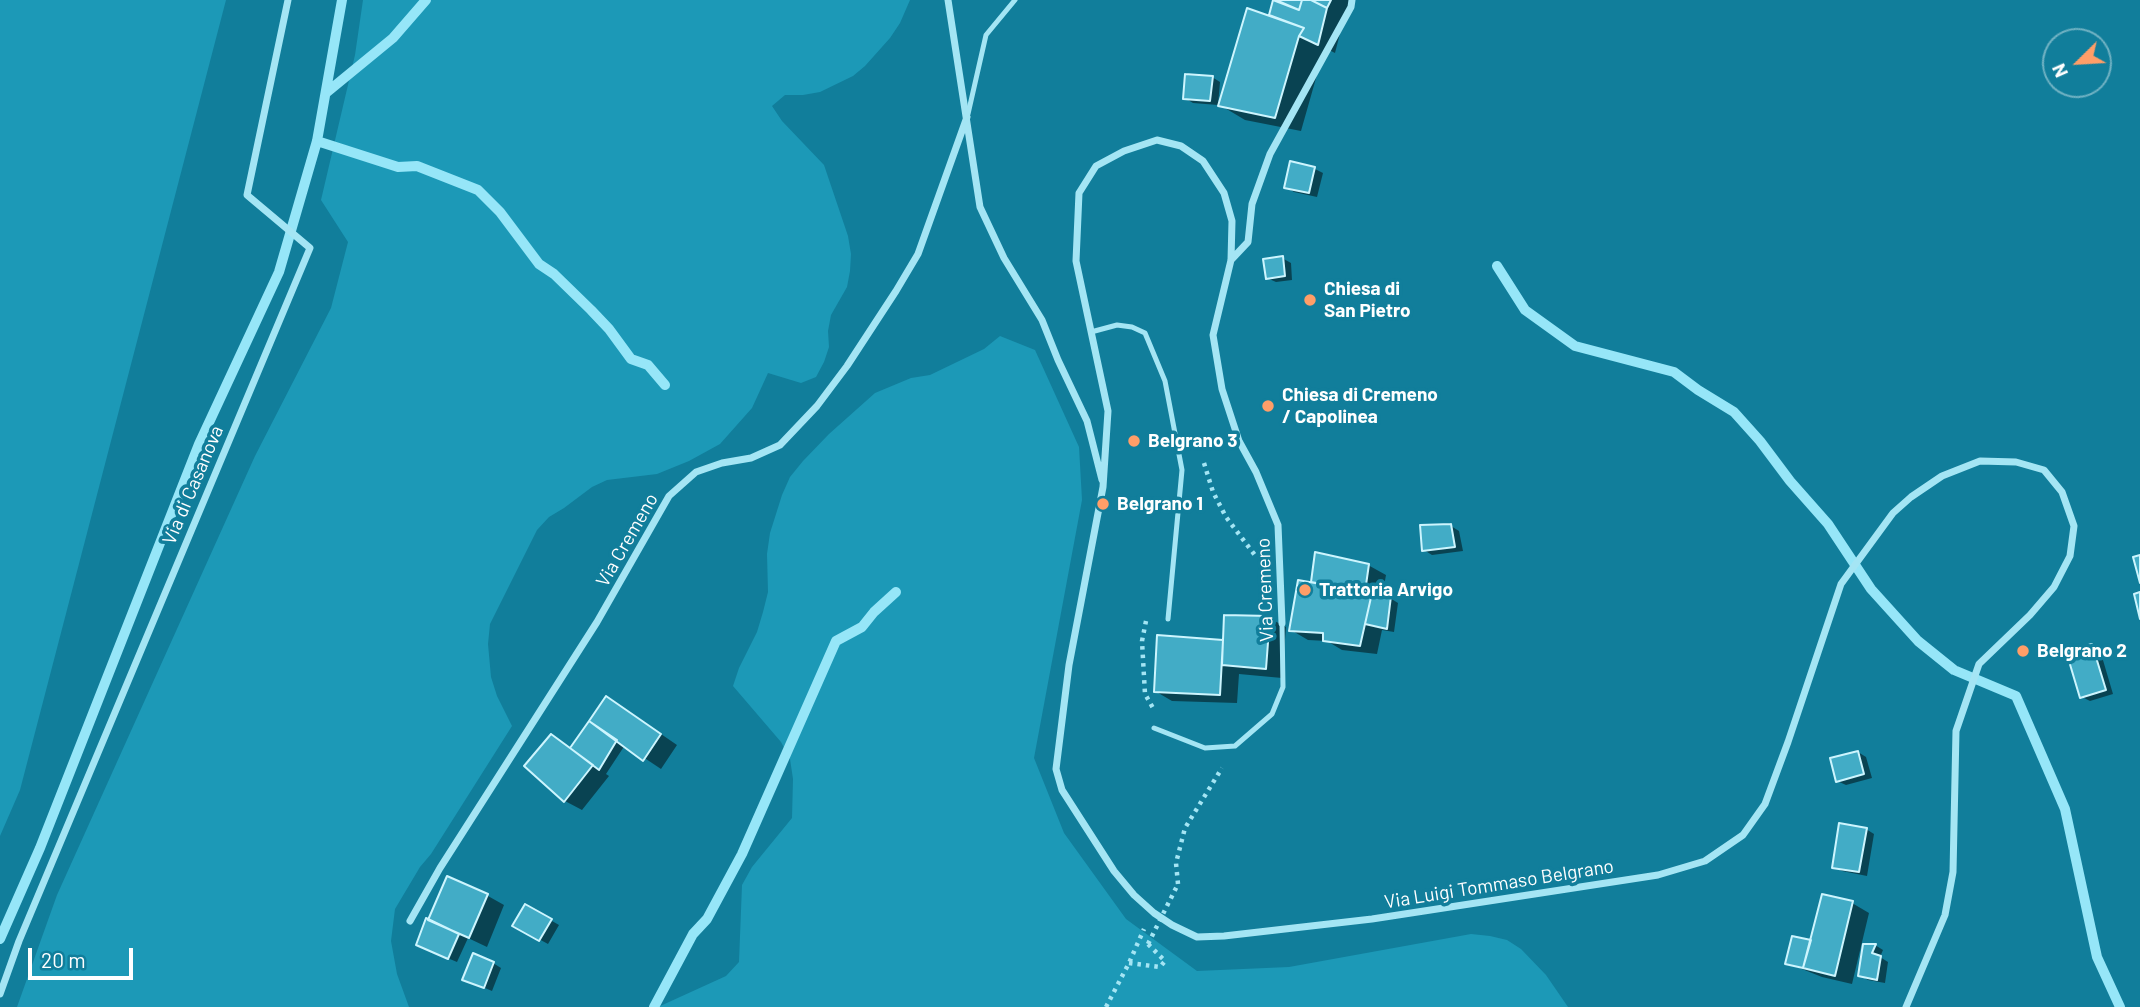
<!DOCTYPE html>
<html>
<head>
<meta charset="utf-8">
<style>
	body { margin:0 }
	#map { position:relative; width:2140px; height:1007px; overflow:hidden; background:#117e9b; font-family:Barlow,sans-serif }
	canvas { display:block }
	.north { position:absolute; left:2042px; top:28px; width:70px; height:70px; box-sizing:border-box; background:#117e9b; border:2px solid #70b2c3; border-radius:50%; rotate:246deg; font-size:19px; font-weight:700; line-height:28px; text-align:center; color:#fff }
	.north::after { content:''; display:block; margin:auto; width:24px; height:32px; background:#ff9e68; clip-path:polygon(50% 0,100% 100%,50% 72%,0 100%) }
	.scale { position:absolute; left:28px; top:948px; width:105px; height:32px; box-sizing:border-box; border:4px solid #fff; border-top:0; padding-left:9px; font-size:21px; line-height:24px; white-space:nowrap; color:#fff; -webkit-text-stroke:5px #117e9b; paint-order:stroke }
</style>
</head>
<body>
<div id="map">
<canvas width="2140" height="1007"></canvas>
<div class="north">N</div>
<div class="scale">20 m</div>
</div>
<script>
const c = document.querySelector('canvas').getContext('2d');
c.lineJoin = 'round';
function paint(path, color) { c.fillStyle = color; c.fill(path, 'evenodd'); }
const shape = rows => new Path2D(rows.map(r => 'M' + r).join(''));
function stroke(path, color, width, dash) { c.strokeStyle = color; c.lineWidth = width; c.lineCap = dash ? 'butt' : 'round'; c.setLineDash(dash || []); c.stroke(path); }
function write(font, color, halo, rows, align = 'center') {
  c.font = font + ' Barlow,sans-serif'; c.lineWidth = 7; c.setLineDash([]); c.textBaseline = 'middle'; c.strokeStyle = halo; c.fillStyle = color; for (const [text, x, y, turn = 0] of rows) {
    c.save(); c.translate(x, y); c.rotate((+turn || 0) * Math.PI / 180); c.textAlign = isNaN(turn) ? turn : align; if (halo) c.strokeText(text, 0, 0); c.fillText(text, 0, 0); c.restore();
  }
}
paint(shape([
	[0,0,226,0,20,790,0,836],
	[363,0,910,0,900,23,890,38,865,66,853,76,820,92,803,95,785,95,772,106,782,121,824,165,848,236,851,254,850,271,847,287,831,315,828,331,829,347,824,362,816,377,801,383,768,373,752,408,720,444,689,461,657,474,607,480,592,487,564,508,549,517,537,530,490,624,488,644,491,677,497,696,512,726,431,854,420,867,395,909,391,941,397,974,409,1007,17,1007,57,895,255,456,331,308,348,242,321,200,355,55],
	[1000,336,1035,350,1079,447,1082,500,1034,758,1064,833,1126,919,1197,971,1289,967,1471,934,1490,936,1507,940,1521,949,1546,975,1568,1007,658,1007,726,976,739,962,742,885,752,867,792,818,793,779,790,759,781,742,733,686,739,668,757,632,763,612,768,592,767,554,770,533,782,495,790,477,803,461,829,434,875,393,911,378,930,375,984,349]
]), '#1c99b7');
paint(shape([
	[1275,0,1352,0,1344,18,1335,53,1325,48,1324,50,1301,131,1245,120,1220,105,1283,21,1271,14],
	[1212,77,1220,82,1218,105,1193,103,1185,98],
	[1315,169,1323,173,1317,197,1294,192,1286,187],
	[1282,258,1291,263,1292,280,1276,282,1267,278],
	[1451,526,1459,531,1463,551,1432,555,1424,550],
	[1316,554,1368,565,1386,575,1382,597,1390,598,1398,603,1394,632,1382,630,1377,654,1342,650,1327,641,1308,640,1291,630,1313,584],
	[1269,618,1286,627,1282,678,1239,674,1237,703,1172,701,1155,691,1159,637,1225,642],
	[2092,645,2100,650,2113,694,2090,701,2082,697],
	[623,708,677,745,661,769,625,745,606,774,609,776,582,810,565,801,526,765,551,736,572,749],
	[1858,752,1866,757,1872,778,1846,785,1837,781],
	[1866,829,1874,834,1867,876,1842,871,1834,867],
	[448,879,488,896,504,905,487,947,468,938,457,962,426,949,429,922],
	[1852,903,1869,913,1852,984,1822,977,1787,963],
	[526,906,559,925,548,944,515,926],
	[1875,945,1883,950,1880,957,1888,962,1885,983,1868,980,1860,975,1864,946],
	[493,963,501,968,492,991,464,979]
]), '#0007');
stroke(shape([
	[326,93,393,38,426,0],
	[317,141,398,167,417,166,478,190,500,212,539,264,554,274,591,310,609,329,631,359,648,365,665,385],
	[1497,266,1525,310,1575,346,1674,372,1698,390,1734,412,1760,441,1790,481,1828,524,1871,589,1918,641,1954,670,2016,696,2065,809,2097,957,2120,1007],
	[0,939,40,848,199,444,279,272,317,141,342,0],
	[654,1007,693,934,707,919,742,854,836,641,862,627,874,612,896,592]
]), '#96e6f8', 10);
const building = shape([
	[1273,0,1299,10,1302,0,1311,0,1327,8,1318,45,1299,36,1304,28,1269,15,1273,0],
	[1276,0,1302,0,1299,10,1276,0],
	[1311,0,1331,0,1327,8,1311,0],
	[1247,8,1304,28,1299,36,1275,118,1218,106,1247,8],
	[1185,74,1213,76,1210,101,1183,99,1185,74],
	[1290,161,1315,167,1309,193,1284,188,1290,161],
	[1283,256,1285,276,1266,279,1263,259,1283,256],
	[1451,524,1455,547,1422,551,1420,525,1451,524],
	[1315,552,1369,564,1365,592,1311,582,1315,552],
	[2140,555,2140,583,2133,557,2140,555],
	[1298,580,1372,593,1360,646,1323,641,1323,633,1289,631,1298,580],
	[2140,592,2140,619,2134,594,2140,592],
	[1372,593,1391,596,1387,629,1365,624,1372,593],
	[1224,615,1270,616,1266,669,1222,665,1224,615],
	[1157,635,1223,640,1220,695,1154,692,1157,635],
	[2092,644,2106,690,2080,698,2066,651,2092,644],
	[606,696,661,734,643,761,589,721,606,696],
	[589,721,617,740,599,770,570,748,589,721],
	[551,734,593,765,564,802,524,766,551,734],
	[1858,751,1864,774,1836,782,1830,758,1858,751],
	[1839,823,1867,828,1859,872,1832,868,1839,823],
	[447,876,488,894,469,938,428,920,447,876],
	[1822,894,1853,901,1835,976,1803,968,1822,894],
	[525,904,552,919,539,941,512,926,525,904],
	[426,918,459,934,448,959,416,945,426,918],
	[1792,936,1811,940,1803,968,1785,964,1792,936],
	[1863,944,1876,944,1872,953,1881,956,1877,980,1858,976,1863,944],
	[473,953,494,962,484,988,462,980,473,953]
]);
paint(building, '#42acc6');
stroke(building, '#cdf5fe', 2);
stroke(shape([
	[1204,463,1213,492,1226,517,1257,558],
	[1146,621,1142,641,1145,694,1153,708],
	[1178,884,1176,863,1185,828,1222,768],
	[1129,963,1160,967,1165,961,1148,944],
	[1106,1007,1129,963,1144,929]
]), '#a4e5f4', 4.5, [3.5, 5]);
stroke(shape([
	[968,114,986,35,1015,0],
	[1091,332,1117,325,1132,327,1145,333,1165,381,1182,470,1168,619],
	[1154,728,1205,748,1235,746,1272,714,1283,687,1282,623]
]), '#a4e5f4', 5);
stroke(shape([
	[948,0,980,207,1004,258,1042,320,1058,360,1087,421,1102,480],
	[1231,260,1248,242,1252,204,1270,154,1351,7,1352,0],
	[1282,623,1278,525,1256,472,1239,441,1222,389,1213,335,1231,260,1232,221,1224,193,1203,161,1181,146,1157,140,1124,151,1096,166,1079,193,1076,261,1108,411,1103,487,1069,665,1056,769,1062,790,1114,871,1134,895,1154,913,1172,925,1197,937,1224,936,1372,919,1658,875,1705,861,1743,835,1765,804,1788,742,1841,584,1893,513,1911,497,1942,476,1980,461,2016,462,2044,470,2062,492,2074,526,2070,556,2054,587,2030,615,1979,664,1956,731,1953,872,1945,915,1906,1007],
	[410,921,440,868,597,622,669,496,696,472,722,463,751,458,780,445,817,406,847,366,896,291,918,254,967,117],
	[0,994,19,941,310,248,247,195,288,0]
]), '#a4e5f4', 7);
stroke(shape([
	[1148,944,1178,884]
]), '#a4e5f4', 4.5, [3.5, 5]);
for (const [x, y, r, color] of [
	[1310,300,7,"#ff9e68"],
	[1268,406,7,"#ff9e68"],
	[1134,441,7,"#ff9e68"],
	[1103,504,7,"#ff9e68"],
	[1305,590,7,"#ff9e68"],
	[2023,651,7,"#ff9e68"]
]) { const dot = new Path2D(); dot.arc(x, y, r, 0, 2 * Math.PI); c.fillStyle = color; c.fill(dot); stroke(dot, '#117e9b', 2.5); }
write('bold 19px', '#fff', '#117e9b', [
	["Chiesa di",1324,289],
	["San Pietro",1324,311],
	["Chiesa di Cremeno",1282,395],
	["/ Capolinea",1282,417],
	["Belgrano 3",1148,441],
	["Belgrano 1",1117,504],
	["Trattoria Arvigo",1319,590],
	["Belgrano 2",2037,651]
], 'left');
write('19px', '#fff', '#117e9b', [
	["Via di Casanova",193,485,-67],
	["Via Cremeno",627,540,-60],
	["Via Cremeno",1265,590,-92],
	["Via Luigi Tommaso Belgrano",1499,884,-9]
]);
</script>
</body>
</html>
